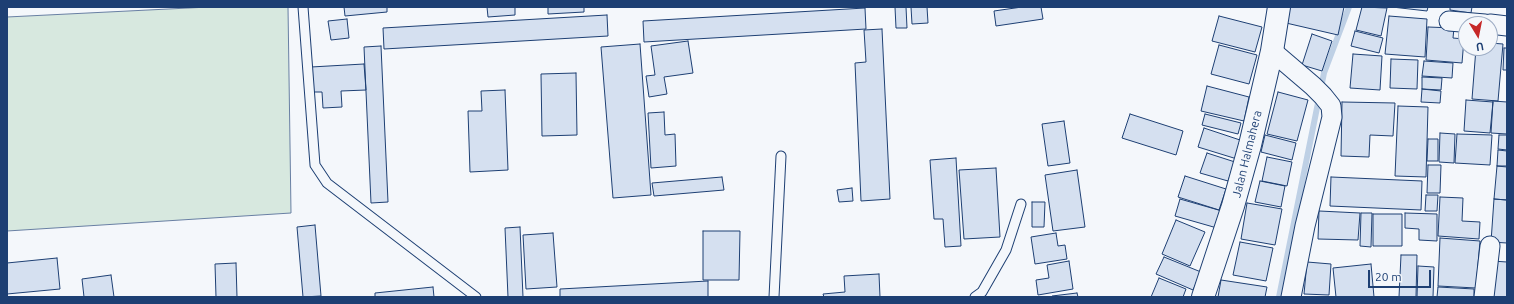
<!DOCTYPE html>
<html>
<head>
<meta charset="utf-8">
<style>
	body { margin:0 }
	#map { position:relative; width:1514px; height:304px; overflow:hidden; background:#f4f7fb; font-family:Ubuntu,sans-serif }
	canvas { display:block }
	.frame { position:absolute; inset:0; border:8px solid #1d3f73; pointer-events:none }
	.north { position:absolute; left:1458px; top:16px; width:40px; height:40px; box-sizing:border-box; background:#f4f7fb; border:1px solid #9eadc5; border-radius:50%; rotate:170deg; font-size:11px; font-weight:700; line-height:16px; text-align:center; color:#1d3f73 }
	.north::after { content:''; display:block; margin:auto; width:14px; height:18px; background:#c62828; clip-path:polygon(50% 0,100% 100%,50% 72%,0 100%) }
	.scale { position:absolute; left:1368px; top:270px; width:63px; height:18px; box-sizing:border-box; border:2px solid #1d3f73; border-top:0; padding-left:5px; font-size:12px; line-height:14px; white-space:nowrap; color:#1d3f73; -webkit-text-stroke:3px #f4f7fb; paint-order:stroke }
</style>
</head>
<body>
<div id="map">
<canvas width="1514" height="304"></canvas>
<div class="frame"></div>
<div class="north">U</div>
<div class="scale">20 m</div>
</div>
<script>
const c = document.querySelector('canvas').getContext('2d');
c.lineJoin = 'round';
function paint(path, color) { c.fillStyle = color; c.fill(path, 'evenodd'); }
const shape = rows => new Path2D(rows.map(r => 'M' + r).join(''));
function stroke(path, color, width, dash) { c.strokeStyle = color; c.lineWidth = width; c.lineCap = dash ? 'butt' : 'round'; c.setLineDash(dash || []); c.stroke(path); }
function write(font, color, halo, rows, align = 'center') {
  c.font = font + ' Ubuntu,sans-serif'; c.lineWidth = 3; c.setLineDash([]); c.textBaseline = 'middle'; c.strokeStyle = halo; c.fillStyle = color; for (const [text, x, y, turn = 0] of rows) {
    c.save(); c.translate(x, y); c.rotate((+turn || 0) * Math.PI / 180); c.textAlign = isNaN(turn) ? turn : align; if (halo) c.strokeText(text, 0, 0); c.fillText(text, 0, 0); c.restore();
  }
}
const green = shape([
	[209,7,288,7,291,213,7,231,7,17,209,7]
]);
paint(green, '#d7e8df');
stroke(green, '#687fa3', 1);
stroke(shape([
	[1279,297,1324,73,1349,7]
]), '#bed0e5', 6);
const building = shape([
	[344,7,387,7,387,12,345,16,344,7],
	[487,7,515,7,515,15,488,17,487,7],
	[548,7,584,7,584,12,548,14,548,7],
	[895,7,906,7,907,28,896,28,895,7],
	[911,7,927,7,928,23,912,24,911,7],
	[1022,7,1041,7,1043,19,996,26,994,11,1022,7],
	[1289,7,1344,7,1338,35,1286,23,1289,7],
	[1362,7,1387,8,1381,36,1356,30,1362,7],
	[1392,7,1428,7,1427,11,1392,7],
	[1450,7,1472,7,1471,13,1450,10,1450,7],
	[865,8,866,29,644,42,643,21,865,8],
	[607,15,608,36,384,49,383,28,607,15],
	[1219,16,1262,27,1255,52,1212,41,1219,16],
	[1389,16,1427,19,1425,57,1385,54,1389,16],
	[347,19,349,38,331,40,328,21,347,19],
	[1428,27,1454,28,1453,38,1464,39,1462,63,1426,60,1428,27],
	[882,29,890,199,861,201,855,63,866,62,864,30,882,29],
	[1355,31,1383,38,1379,53,1351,46,1355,31],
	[1312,34,1332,41,1322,71,1302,65,1312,34],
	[688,41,693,73,664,77,667,94,649,97,646,76,655,75,651,46,688,41],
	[1490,43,1503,44,1498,101,1472,99,1476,48,1490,48,1490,43],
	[640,44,651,195,613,198,601,47,640,44],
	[1219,45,1257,55,1249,84,1211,74,1219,45],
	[381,46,388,202,371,203,364,47,381,46],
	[1504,48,1507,48,1507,70,1503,70,1504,48],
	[1353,54,1382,56,1380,90,1350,88,1353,54],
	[1391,59,1418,60,1417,89,1390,88,1391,59],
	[1424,61,1453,63,1452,78,1422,76,1424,61],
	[364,64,366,90,341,91,342,107,323,108,322,92,312,92,311,67,364,64],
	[576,73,577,135,542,136,541,74,576,73],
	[1422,77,1442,78,1441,90,1422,89,1422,77],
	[1207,86,1249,97,1244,121,1201,111,1207,86],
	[1422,89,1441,91,1440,103,1421,102,1422,89],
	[505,90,508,170,470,172,468,111,482,111,481,91,505,90],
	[1278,92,1308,100,1297,141,1267,134,1278,92],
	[1466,100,1493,102,1490,133,1464,131,1466,100],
	[1493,101,1507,102,1507,134,1491,133,1493,101],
	[1342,102,1395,103,1393,136,1370,135,1369,157,1341,156,1342,102],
	[1398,106,1428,107,1426,177,1395,176,1398,106],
	[664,112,665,135,675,134,676,166,651,168,648,113,664,112],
	[1130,114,1183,131,1176,155,1122,138,1130,114],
	[1205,114,1241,123,1238,134,1202,125,1205,114],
	[1064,121,1070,163,1048,166,1042,124,1064,121],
	[1204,128,1243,141,1237,159,1198,147,1204,128],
	[1440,133,1455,134,1454,163,1439,162,1440,133],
	[1457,134,1492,135,1490,165,1455,163,1457,134],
	[1265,135,1296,143,1292,160,1261,152,1265,135],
	[1499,135,1507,135,1507,150,1498,149,1499,135],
	[1428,139,1438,139,1438,161,1427,161,1428,139],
	[1498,150,1507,151,1507,166,1497,166,1498,150],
	[1207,153,1235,162,1228,181,1200,173,1207,153],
	[1267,157,1292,162,1287,186,1262,181,1267,157],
	[956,158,961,246,945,247,943,219,934,219,930,160,956,158],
	[1428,165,1441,165,1440,193,1427,193,1428,165],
	[1497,166,1507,167,1507,200,1494,199,1497,166],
	[996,168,1000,237,964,239,959,170,996,168],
	[1077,170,1085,227,1053,231,1045,175,1077,170],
	[1185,176,1226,189,1219,210,1178,197,1185,176],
	[722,177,724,190,654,196,652,183,722,177],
	[1331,177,1422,181,1421,210,1330,206,1331,177],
	[1260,181,1285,186,1281,207,1255,202,1260,181],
	[852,188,853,201,839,202,837,190,852,188],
	[1426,195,1438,195,1437,211,1425,211,1426,195],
	[1440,197,1463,198,1462,221,1480,222,1479,239,1438,236,1440,197],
	[1180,199,1222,211,1217,228,1175,216,1180,199],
	[1494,199,1507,200,1507,243,1491,242,1494,199],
	[1032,202,1045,202,1044,227,1032,227,1032,202],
	[1247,203,1282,209,1275,245,1241,239,1247,203],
	[1319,211,1360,213,1358,240,1318,239,1319,211],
	[1361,213,1372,213,1371,247,1360,246,1361,213],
	[1405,213,1437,214,1437,241,1419,240,1419,229,1405,228,1405,213],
	[1373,214,1402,214,1402,246,1373,246,1373,214],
	[1176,220,1205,232,1190,266,1162,254,1176,220],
	[315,225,321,296,303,297,297,227,315,225],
	[520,227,523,297,508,297,505,228,520,227],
	[703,231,740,231,739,280,703,280,703,231],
	[553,233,557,287,526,289,523,235,553,233],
	[1056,233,1058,246,1065,245,1067,259,1035,264,1031,237,1056,233],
	[1440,238,1480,241,1476,288,1438,286,1440,238],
	[1240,242,1273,248,1266,281,1233,275,1240,242],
	[1401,255,1417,255,1416,297,1399,297,1401,255],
	[1164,257,1201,272,1193,290,1156,274,1164,257],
	[57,258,60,289,7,294,7,263,57,258],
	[1069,261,1073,289,1038,295,1036,280,1049,278,1047,265,1069,261],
	[1492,261,1507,262,1507,297,1491,297,1492,261],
	[1307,262,1331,264,1329,295,1304,294,1307,262],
	[236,263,237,297,216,297,215,264,236,263],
	[1371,264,1374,297,1336,297,1333,268,1371,264],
	[1418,266,1434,267,1433,297,1417,297,1418,266],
	[879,274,880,297,824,297,823,294,845,292,844,276,879,274],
	[111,275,114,297,84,297,82,279,111,275],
	[1159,278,1186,289,1183,297,1151,297,1159,278],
	[1221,280,1267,287,1265,297,1218,297,1221,280],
	[708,281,708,297,560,297,560,289,708,281],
	[433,287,434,297,375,297,375,293,433,287],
	[1438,287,1474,289,1474,297,1437,297,1438,287],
	[1077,293,1078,297,1052,297,1052,296,1077,293]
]);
paint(building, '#d5e0f0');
stroke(building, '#1d3f73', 1);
const service = shape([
	[303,7,315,165,327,183,476,297],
	[774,297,781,156],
	[975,297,982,292,1006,250,1021,204]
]);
const minor = shape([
	[1449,21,1485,24],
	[1490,24,1507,26],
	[1272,51,1313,86,1323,96,1331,106,1332,117,1305,226,1291,297],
	[1484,297,1490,246]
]);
const secondary = shape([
	[1203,297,1233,206,1250,145,1272,51,1279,7]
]);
stroke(service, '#1d3f73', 11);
stroke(minor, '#1d3f73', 21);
stroke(secondary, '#1d3f73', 24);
stroke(service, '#f4f7fb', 9);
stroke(minor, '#f4f7fb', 19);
stroke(secondary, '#f4f7fb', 22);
write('12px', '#1d3f73', '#f4f7fb', [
	["Jalan Halmahera",1247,154,-76]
]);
</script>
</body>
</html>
